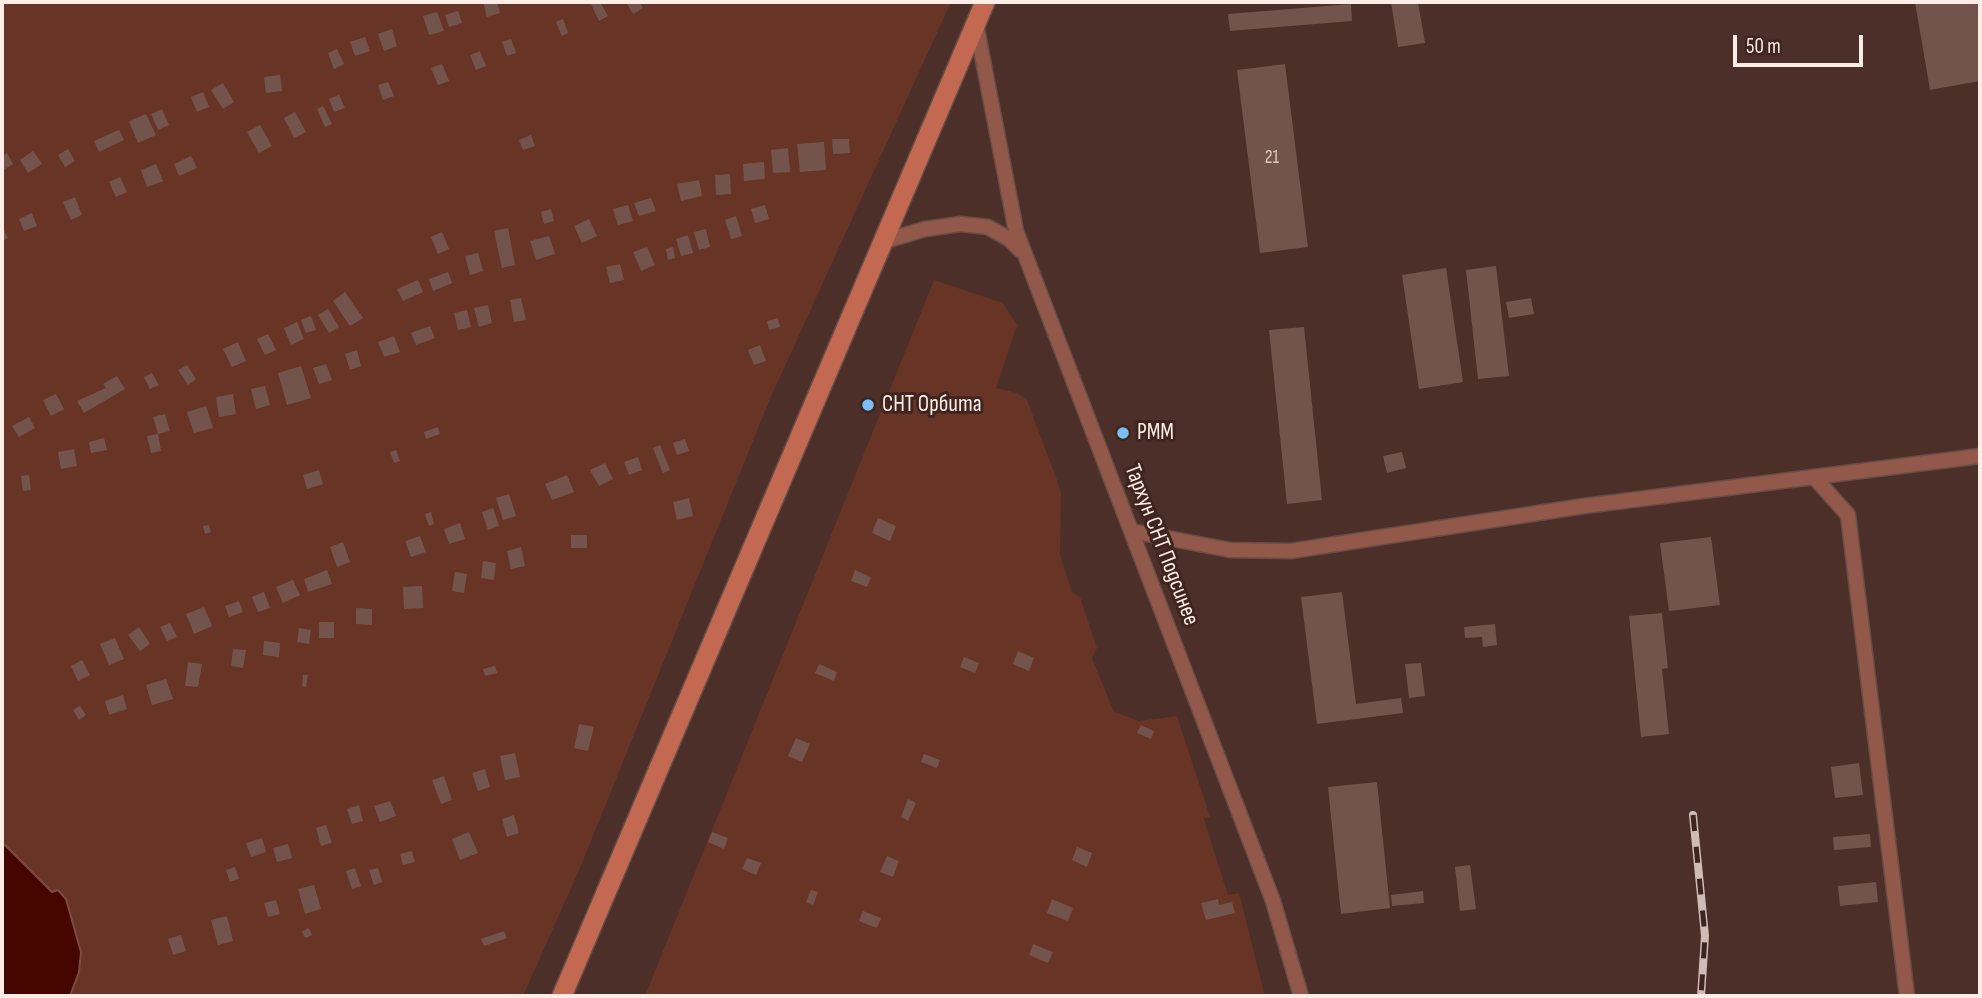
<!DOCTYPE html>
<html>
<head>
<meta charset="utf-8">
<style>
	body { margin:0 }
	#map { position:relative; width:1982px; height:998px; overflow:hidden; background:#4b2f28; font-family:"Sofia Sans Condensed",sans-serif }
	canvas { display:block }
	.frame { position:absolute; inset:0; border:4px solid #feece7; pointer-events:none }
	.scale { position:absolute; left:1733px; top:35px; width:130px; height:32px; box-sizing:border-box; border:4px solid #feece7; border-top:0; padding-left:9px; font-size:21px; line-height:24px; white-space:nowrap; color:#feece7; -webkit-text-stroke:5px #40251e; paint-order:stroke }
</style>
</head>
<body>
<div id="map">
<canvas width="1982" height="998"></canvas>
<div class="frame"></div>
<div class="scale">50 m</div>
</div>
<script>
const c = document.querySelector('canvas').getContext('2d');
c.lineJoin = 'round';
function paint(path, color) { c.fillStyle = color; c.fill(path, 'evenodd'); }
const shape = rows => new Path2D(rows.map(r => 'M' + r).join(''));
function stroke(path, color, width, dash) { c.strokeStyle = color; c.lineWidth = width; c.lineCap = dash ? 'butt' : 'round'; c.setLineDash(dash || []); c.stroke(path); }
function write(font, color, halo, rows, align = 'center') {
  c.font = font + ' "Sofia Sans Condensed",sans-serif'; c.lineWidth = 6; c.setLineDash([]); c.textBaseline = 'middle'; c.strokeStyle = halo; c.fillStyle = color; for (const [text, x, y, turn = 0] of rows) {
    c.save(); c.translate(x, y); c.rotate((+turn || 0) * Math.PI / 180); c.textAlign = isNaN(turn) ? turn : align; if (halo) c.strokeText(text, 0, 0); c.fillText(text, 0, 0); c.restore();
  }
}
paint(shape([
	[2,2,951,2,770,399,580,868,523,996,2,996],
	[934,280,1003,303,1017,325,996,388,1017,393,1027,400,1057,480,1061,493,1060,555,1072,592,1080,597,1097,648,1092,658,1114,712,1139,721,1177,716,1210,817,1204,819,1228,895,1239,893,1265,996,645,996]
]), '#683426');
const water = shape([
	[5,845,52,892,58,890,66,899,81,952,79,972,70,996,2,996,2,846,5,845]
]);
paint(water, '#450600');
stroke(water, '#7c4b45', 2);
paint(shape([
	[483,2,497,2,500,13,487,17],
	[600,2,608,16,599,21,591,4],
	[626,2,639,2,643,8,633,14],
	[1391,2,1418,2,1425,43,1398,47],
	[1915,2,1980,2,1980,81,1930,90],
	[1351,4,1352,21,1230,31,1228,14],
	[458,11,462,23,449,27,445,15],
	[437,12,444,31,429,35,423,16],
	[563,19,568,33,562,36,556,22],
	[392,29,397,46,384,51,378,34],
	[365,37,370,51,355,56,350,42],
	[511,39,516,53,507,56,502,42],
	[337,49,344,64,334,69,328,53],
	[480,51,486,66,476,70,470,55],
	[442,64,449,81,438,85,431,68],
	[1285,64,1308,247,1260,253,1237,70],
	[280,75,282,91,266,93,264,77],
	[388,82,394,96,383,100,378,85],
	[223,83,234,102,223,109,211,90],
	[203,92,209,107,197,112,191,97],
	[339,95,345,108,334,112,329,99],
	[323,106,332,124,325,127,317,109],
	[162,109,169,125,158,130,151,114],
	[295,112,306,132,294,138,284,118],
	[146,114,156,135,138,143,129,121],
	[260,125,272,146,259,153,247,132],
	[119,130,124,140,99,152,94,141],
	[531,135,535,146,523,150,519,140],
	[832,139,849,139,850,153,833,154],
	[824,142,826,170,800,172,797,144],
	[788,148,790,172,773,173,771,150],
	[68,149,75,161,65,167,58,155],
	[33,151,42,164,28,173,20,160],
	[7,153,13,164,2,171,2,156],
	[191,156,197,168,179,176,174,164],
	[764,162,765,179,744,181,743,164],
	[156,164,163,181,147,187,141,170],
	[730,174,731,194,716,195,715,175],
	[120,177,127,192,116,197,109,182],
	[699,180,702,196,681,201,677,184],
	[75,197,82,215,71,220,63,202],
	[651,198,656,211,639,216,634,203],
	[628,205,633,221,618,225,613,209],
	[765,205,769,219,755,223,751,209],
	[551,209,554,221,544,224,541,212],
	[32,213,37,226,24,231,19,219],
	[736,216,742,236,731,239,725,220],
	[589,219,597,236,582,243,574,226],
	[2,226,8,238,2,241],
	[508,228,515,265,502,268,494,231],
	[706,229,710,247,699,250,694,232],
	[442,232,449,249,438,254,431,237],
	[688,235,693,253,681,256,676,239],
	[549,236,555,254,536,260,530,241],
	[647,247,655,265,641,271,633,252],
	[673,247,675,258,668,260,666,249],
	[478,253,483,271,470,275,465,256],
	[620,264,624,280,610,283,606,267],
	[1496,266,1509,376,1478,379,1466,270],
	[1446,268,1463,382,1419,389,1402,275],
	[448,272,452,283,433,291,429,279],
	[418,280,423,292,403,301,397,289],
	[345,292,363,318,350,326,333,301],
	[521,298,526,320,514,322,510,300],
	[1531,298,1534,314,1509,318,1506,302],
	[488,305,492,323,479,327,474,308],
	[328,309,339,327,329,333,318,315],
	[467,310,471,327,458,330,454,313],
	[311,316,316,330,306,333,301,320],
	[778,318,780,327,769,330,767,321],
	[297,322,304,339,291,345,284,328],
	[430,326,435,338,416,345,411,333],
	[1304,327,1322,500,1287,504,1269,330],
	[268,334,276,350,265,355,257,339],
	[394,336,400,352,384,357,378,342],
	[238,342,246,361,232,367,223,349],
	[760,345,766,361,754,365,748,350],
	[357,350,361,366,350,370,345,354],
	[326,364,332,380,319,384,313,368],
	[187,365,196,379,188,385,178,370],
	[301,366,311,398,287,405,278,373],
	[152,373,159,385,150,389,144,377],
	[117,376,125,389,84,413,77,401,106,388,103,384],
	[265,386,270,405,256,409,251,389],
	[56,394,64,409,51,416,43,400],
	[233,394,236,414,219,417,216,397],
	[206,406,213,428,194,433,187,412],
	[165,414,170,431,158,434,153,417],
	[29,417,35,428,19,437,12,426],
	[438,427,440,434,426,439,424,432],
	[158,434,161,451,151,453,147,436],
	[104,438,107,450,91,453,89,442],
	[685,439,689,451,677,455,673,443],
	[660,445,670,470,663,473,653,448],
	[74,449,77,466,61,469,58,452],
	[396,450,400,461,394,463,390,452],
	[1402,452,1406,468,1387,473,1383,456],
	[638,457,642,470,629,475,624,462],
	[605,463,613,479,599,486,590,470],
	[319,470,323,484,307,489,303,475],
	[29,475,31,490,23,491,21,476],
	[567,475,574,492,552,500,545,484],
	[509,494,516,516,503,520,496,498],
	[689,498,693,516,677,520,673,502],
	[493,508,499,526,488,530,482,512],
	[431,512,434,524,429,526,425,514],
	[878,518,896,526,890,541,872,533],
	[460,523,465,539,449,544,444,529],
	[209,525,211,532,205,534,203,526],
	[571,535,587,535,587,548,571,548],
	[420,536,426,552,411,557,405,541],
	[1711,537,1720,605,1669,611,1660,543],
	[343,542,350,562,337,567,330,547],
	[521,547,525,566,511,569,507,551],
	[483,561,496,563,494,580,481,578],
	[327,570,332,584,308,592,304,579],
	[855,570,871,577,867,587,851,581],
	[455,572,467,574,464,593,452,591],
	[293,580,300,595,283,603,276,587],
	[422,586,423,608,404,609,403,587],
	[264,592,270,608,258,612,252,597],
	[1342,592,1356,704,1401,698,1403,713,1317,724,1301,597],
	[239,601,243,612,229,617,225,606],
	[204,607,212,626,194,634,186,614],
	[356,608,372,609,372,625,356,624],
	[1662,613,1668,668,1662,669,1669,734,1641,737,1629,616],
	[319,622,334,622,334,638,319,638],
	[170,623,177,637,167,641,160,627],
	[1495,624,1497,645,1483,647,1482,637,1465,638,1464,627],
	[139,627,150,644,140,651,128,635],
	[299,628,311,630,309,644,297,642],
	[115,638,124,659,109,665,100,644],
	[264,641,280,643,279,657,263,655],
	[233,649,246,650,243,668,231,666],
	[1018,651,1034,658,1029,671,1013,664],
	[964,657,979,663,975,673,960,667],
	[82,660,90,675,78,681,71,666],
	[188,662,202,664,198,687,185,686],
	[1421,663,1425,696,1409,698,1405,664],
	[819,664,837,672,834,681,815,673],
	[495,666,497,673,485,676,483,669],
	[303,675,308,675,306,687,302,686],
	[166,679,173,699,152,705,146,685],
	[123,695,127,709,109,715,105,701],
	[80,706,86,715,79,720,73,710],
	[579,724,594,727,588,751,574,748],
	[1141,725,1154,731,1151,739,1137,733],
	[796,738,810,744,802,762,788,756],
	[515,753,520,777,505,780,500,756],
	[924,754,940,760,937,768,921,762],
	[1859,763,1863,795,1835,798,1831,767],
	[485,769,490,787,478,791,472,773],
	[444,776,452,800,441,804,432,780],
	[1377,782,1390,908,1341,914,1328,787],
	[908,799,916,803,908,821,901,817],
	[390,801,396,816,380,822,374,806],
	[359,805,363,821,352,824,347,809],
	[514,815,519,833,507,837,502,819],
	[326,825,332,843,321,846,316,828],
	[469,832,478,853,460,860,452,839],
	[712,832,728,838,724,849,708,842],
	[1870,834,1871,847,1834,850,1833,837],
	[262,838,266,852,251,857,246,843],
	[288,844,292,858,277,862,273,848],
	[1077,847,1092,853,1087,867,1072,860],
	[412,851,415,862,403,865,400,854],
	[887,856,899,861,893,877,880,872],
	[747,858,761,863,756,875,742,869],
	[1470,865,1476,909,1460,911,1455,867],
	[235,867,239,879,230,882,226,870],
	[355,868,361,886,352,889,346,871],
	[378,868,382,882,374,885,369,870],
	[1876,882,1878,902,1840,906,1838,886],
	[314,885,321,909,305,914,298,889],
	[811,890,818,892,813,905,806,902],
	[1423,891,1424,903,1392,906,1391,895],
	[1052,899,1073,908,1068,921,1047,913],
	[1218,899,1219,905,1232,902,1235,913,1206,920,1201,903],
	[276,900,280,914,268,917,264,903],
	[863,911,881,918,877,928,859,921],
	[227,916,233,941,218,945,211,920],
	[309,928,312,935,305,938,302,931],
	[504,931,507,938,484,946,481,939],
	[181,935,186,951,173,955,168,939],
	[1033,944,1053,952,1048,963,1029,955]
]), '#73544c');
const minor = shape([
	[976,24,1016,231,1273,901,1301,996],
	[885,241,925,229,961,224,988,227,1009,239,1020,250],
	[1814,477,1848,515,1907,996],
	[1131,531,1230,550,1291,551,1584,506,1980,456]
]);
const secondary = shape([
	[562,996,985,2]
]);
stroke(minor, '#684d47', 17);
stroke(secondary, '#684d47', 22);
stroke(minor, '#925849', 14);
stroke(secondary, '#c36851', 19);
const rail = shape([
	[1693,815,1705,936,1701,996]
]);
stroke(rail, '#d0bcb6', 8);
stroke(rail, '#40251e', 5, [16]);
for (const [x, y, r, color] of [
	[868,405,7,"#7abff8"],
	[1123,433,7,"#7abff8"]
]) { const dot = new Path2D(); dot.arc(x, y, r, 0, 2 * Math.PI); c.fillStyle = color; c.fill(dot); stroke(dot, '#40251e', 2.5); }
write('19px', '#dbc6c0', null, [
	["21",1272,158]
]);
write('23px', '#feece7', '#40251e', [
	["СНТ Орбита",882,405],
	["РММ",1137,433]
], 'left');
write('23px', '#feece7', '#40251e', [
	["Тархун СНТ Подсинее",1161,545,69]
]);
</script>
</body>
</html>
